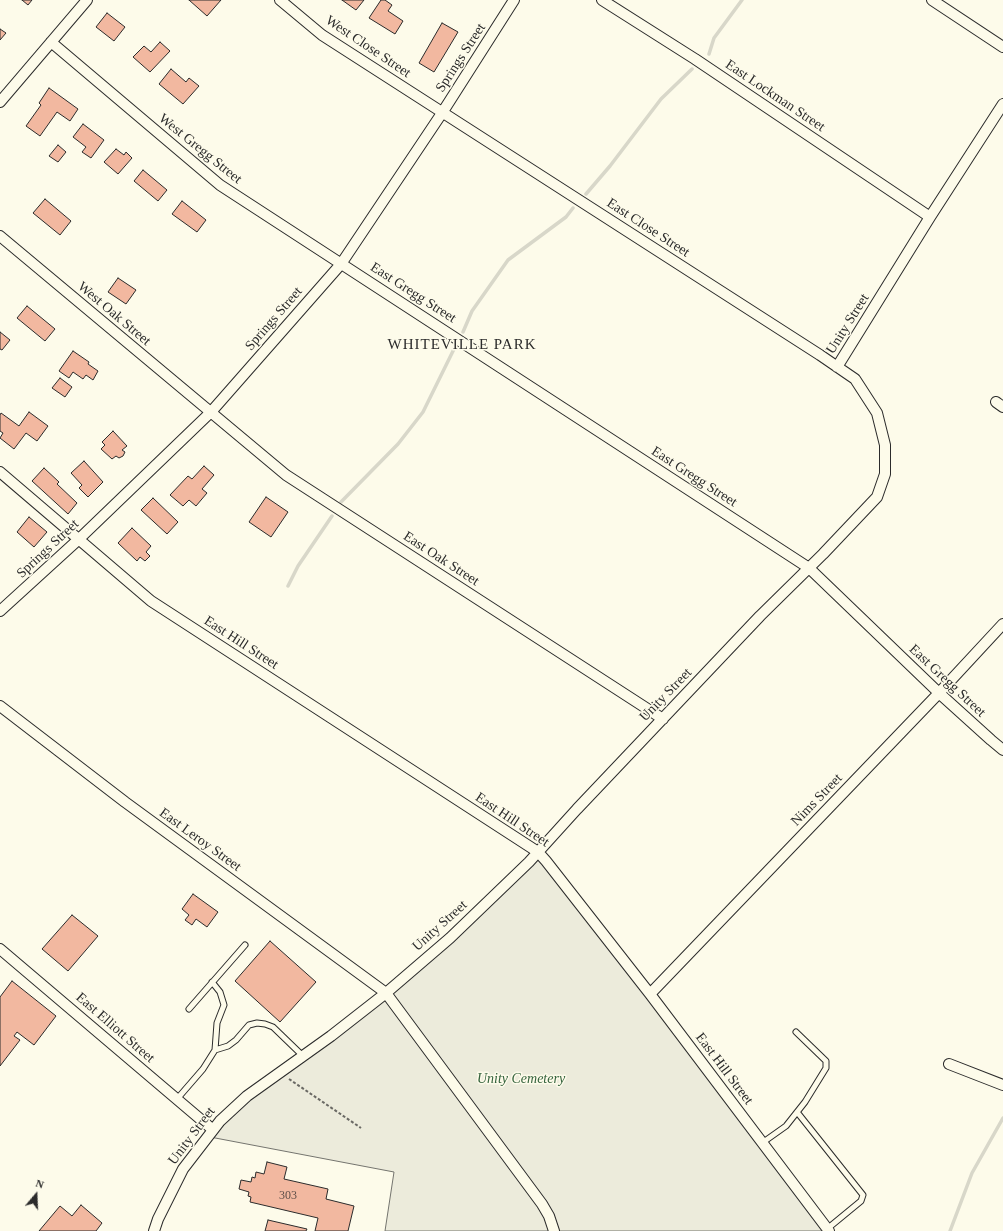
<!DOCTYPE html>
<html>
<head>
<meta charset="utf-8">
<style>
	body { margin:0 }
	#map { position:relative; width:1003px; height:1231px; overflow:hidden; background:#fdfbea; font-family:"Times New Roman",serif }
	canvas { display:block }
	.north { position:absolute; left:16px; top:1175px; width:40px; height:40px; -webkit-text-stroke:3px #fdfbea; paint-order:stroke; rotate:19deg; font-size:11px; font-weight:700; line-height:16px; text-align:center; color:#2b2b2b }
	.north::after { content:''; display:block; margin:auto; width:14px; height:18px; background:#2b2b2b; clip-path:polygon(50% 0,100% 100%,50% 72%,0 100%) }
</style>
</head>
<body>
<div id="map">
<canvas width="1003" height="1231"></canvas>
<div class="north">N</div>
</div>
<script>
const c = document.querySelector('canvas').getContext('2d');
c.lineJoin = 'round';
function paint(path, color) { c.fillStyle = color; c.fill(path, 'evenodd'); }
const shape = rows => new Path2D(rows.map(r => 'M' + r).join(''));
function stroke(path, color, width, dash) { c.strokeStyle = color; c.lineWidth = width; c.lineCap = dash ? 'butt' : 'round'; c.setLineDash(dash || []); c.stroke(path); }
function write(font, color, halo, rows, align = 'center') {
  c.font = font + ' "Times New Roman",serif'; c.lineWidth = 3; c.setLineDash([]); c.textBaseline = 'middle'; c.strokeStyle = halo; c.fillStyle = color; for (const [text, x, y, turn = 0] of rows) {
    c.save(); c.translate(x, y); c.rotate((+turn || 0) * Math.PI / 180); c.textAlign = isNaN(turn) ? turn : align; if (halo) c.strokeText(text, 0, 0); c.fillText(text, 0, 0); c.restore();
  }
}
const green = shape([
	[537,855,827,1231,385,1231,394,1172,210,1137,236,1106,330,1040,537,855]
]);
paint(green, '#ecebdb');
stroke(green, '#74746e', 1);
stroke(shape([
	[709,54,714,38,742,0],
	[586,194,610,166,661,99,692,69],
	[463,332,472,311,508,260,566,217,573,208],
	[341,502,398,444,423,412,454,349],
	[288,586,298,566,332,516],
	[950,1231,972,1173,1003,1118]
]), '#d8d7c9', 3.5);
const building = shape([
	[22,0,32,0,28,5,22,0],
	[189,0,221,0,207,16,189,0],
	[342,0,364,0,356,10,342,0],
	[381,0,385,0,392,5,388,11,403,21,395,34,369,18,381,0],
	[107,13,125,27,114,41,96,27,107,13],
	[442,23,458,32,434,72,419,63,442,23],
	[0,29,6,33,0,40,0,29],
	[160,42,170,51,150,72,133,57,144,46,151,52,160,42],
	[171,69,186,82,189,78,199,86,183,104,159,84,171,69],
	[49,88,78,109,70,121,57,112,40,136,26,126,41,105,39,103,49,88],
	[83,124,104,140,91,158,82,152,86,147,73,137,83,124],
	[58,145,66,152,58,162,49,156,58,145],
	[116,149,124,155,126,152,132,158,118,174,104,162,116,149],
	[143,170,167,190,158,201,134,181,143,170],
	[45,199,71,221,60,235,33,213,45,199],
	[182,201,206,220,197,232,172,214,182,201],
	[118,278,136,290,126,304,108,292,118,278],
	[27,306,55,329,45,341,17,318,27,306],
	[0,332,10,340,2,350,0,349,0,332],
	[73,351,89,362,88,364,98,371,93,380,86,375,83,379,73,372,69,378,59,371,73,351],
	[60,378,72,387,65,397,52,388,60,378],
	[29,412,48,426,37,441,26,433,14,449,0,438,3,433,0,431,0,415,1,413,19,426,29,412],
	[113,431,127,446,122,450,125,452,123,456,119,458,116,456,112,459,101,449,105,445,102,442,113,431],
	[84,461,103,482,88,497,79,488,82,485,71,473,84,461],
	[204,466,214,475,202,489,207,493,196,506,189,500,183,506,170,495,188,476,192,479,204,466],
	[44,468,59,482,57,484,77,503,68,514,32,481,44,468],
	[266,497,288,512,271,537,249,522,266,497],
	[153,498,178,522,167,534,141,510,153,498],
	[29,517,47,532,34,547,17,532,29,517],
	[132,528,151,546,146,552,150,556,145,561,140,557,137,561,118,543,132,528],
	[193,894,218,912,207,927,196,919,192,925,185,920,189,915,182,909,193,894],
	[72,915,98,936,68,971,42,949,72,915],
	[270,941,316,982,280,1022,235,981,270,941],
	[12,981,56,1016,34,1045,17,1032,14,1036,20,1040,0,1066,0,997,12,981],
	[267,1162,287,1167,284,1179,328,1189,326,1199,354,1206,348,1231,315,1231,318,1218,250,1202,251,1197,248,1196,249,1192,239,1189,241,1180,251,1182,252,1177,255,1178,256,1172,264,1174,267,1162],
	[81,1205,102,1223,96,1231,39,1231,60,1206,72,1216,81,1205],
	[268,1220,307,1229,306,1231,265,1231,268,1220]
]);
paint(building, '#f2b8a0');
stroke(building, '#2b2b2b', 1);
const lane = shape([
	[212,982,220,992,224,1005,217,1023,215,1050],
	[189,1009,245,945],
	[177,1099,203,1069,215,1050,228,1046,236,1040,249,1025,257,1023,265,1024,273,1027,303,1056],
	[797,1112,863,1195,861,1201,827,1229],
	[762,1143,786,1126,805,1102,826,1068,826,1061,796,1032]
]);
const street = shape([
	[602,0,695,59,930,217],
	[932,0,1003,47],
	[51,42,220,185,809,568,939,693,991,740,1003,750],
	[0,102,87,0],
	[0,236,286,475,663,719],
	[837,367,930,217,1003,104],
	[996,402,1003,407],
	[0,472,151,601,538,852,546,861,650,994,829,1231],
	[0,611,79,539,211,412,341,264,442,113,514,0],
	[0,706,125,802,386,993,542,1204,549,1216,554,1231],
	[0,949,212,1129],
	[650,994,939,693,1003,624],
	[949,1064,1003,1085],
	[154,1231,158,1219,183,1169,220,1121,247,1096,331,1036,386,993,450,938,529,862,577,809,760,616,823,554,877,497,885,474,885,445,877,413,855,379,820,355,322,35,280,0]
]);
stroke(lane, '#2b2b2b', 7);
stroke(street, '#2b2b2b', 12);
stroke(shape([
	[289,1079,361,1128]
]), '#6a6964', 2, [3, 2]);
stroke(lane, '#fdfbea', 5);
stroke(street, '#fdfbea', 10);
write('12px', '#5d4e48', null, [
	["303",288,1196]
]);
write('14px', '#2b2b2b', '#fdfbea', [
	["West Close Street",368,47,34],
	["Springs Street",461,58,-57],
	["East Lockman Street",775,96,34],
	["West Gregg Street",200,149,39],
	["East Close Street",648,228,33],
	["East Gregg Street",413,293,33],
	["West Oak Street",114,314,40],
	["Springs Street",274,319,-49],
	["Unity Street",848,324,-58],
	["East Gregg Street",694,477,33],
	["Springs Street",48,549,-43],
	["East Oak Street",441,559,33],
	["East Hill Street",241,643,33],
	["East Gregg Street",947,681,43],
	["Unity Street",666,695,-46],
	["Nims Street",817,800,-46],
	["East Hill Street",512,820,34],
	["East Leroy Street",200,840,36],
	["Unity Street",440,926,-42],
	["East Elliott Street",115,1028,41],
	["East Hill Street",724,1069,53],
	["Unity Street",192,1136,-53]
]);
write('italic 14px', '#34623c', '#fdfbea', [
	["Unity Cemetery",521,1079]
]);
c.letterSpacing = '1px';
write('15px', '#2b2b2b', '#fdfbea', [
	["WHITEVILLE PARK",462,345]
]);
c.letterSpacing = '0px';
</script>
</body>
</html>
